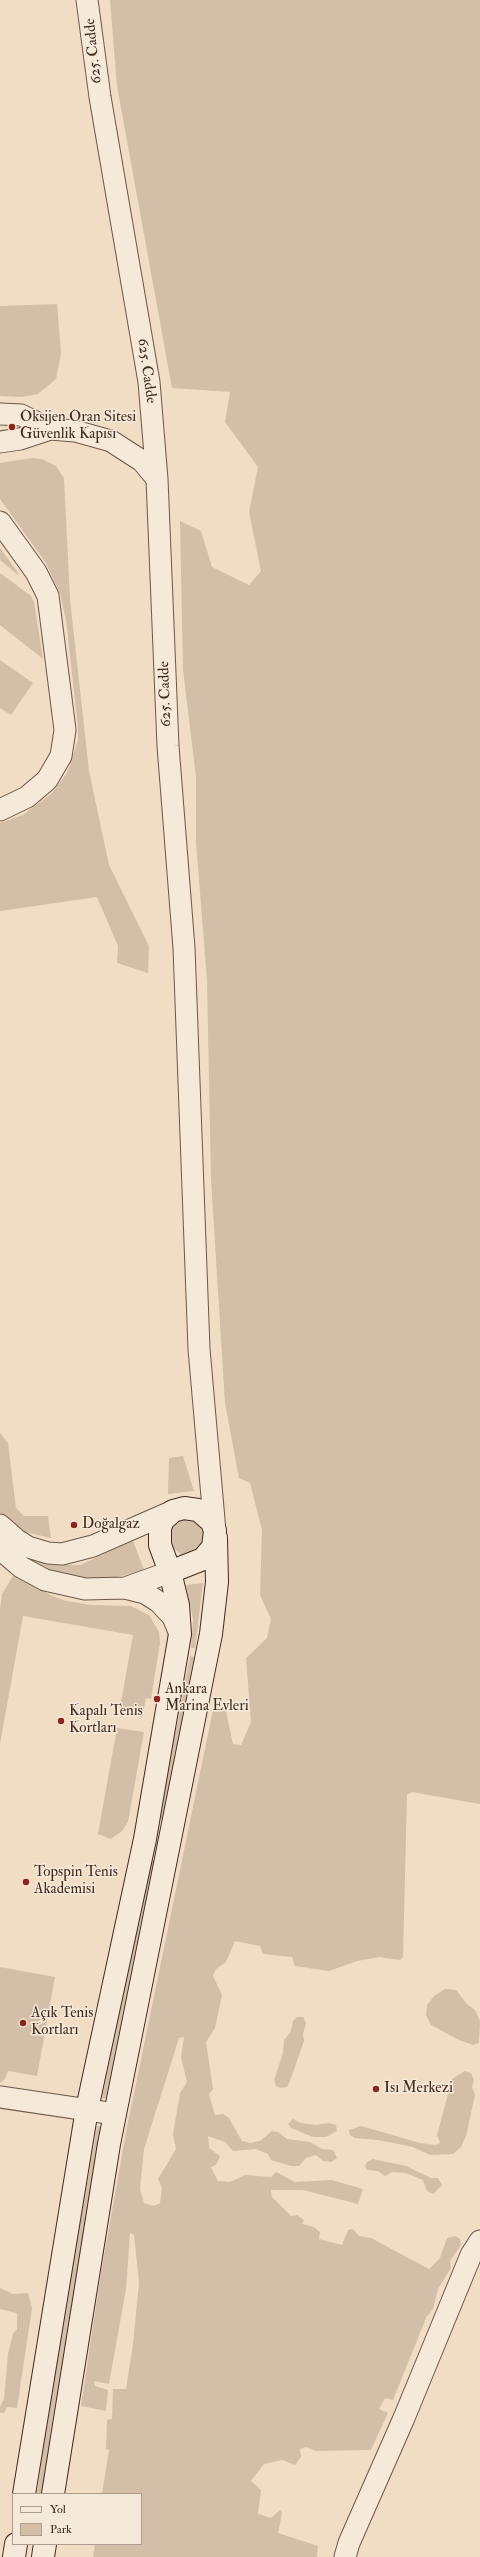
<!DOCTYPE html>
<html>
<head>
<meta charset="utf-8">
<style>
	body { margin:0 }
	#map { position:relative; width:480px; height:2557px; overflow:hidden; background:#f0ddc4; font-family:"IM FELL Double Pica",serif }
	canvas { display:block }
	.legend { position:absolute; left:12px; top:2493px; width:130px; height:52px; box-sizing:border-box; background:#f5e9d9; border:1px solid #ae9d8f; margin:0; padding:5px 7px; list-style:none; font-size:12px; color:#432a20 }
	.legend li { display:flex; align-items:center; gap:8px; height:20px }
	.legend b { width:20px; border:1px solid #ae9d8f }
</style>
</head>
<body>
<div id="map">
<canvas width="480" height="2557"></canvas>
<ul class="legend">
<li><b style="height:5px;background:#f5e9d9"></b>Yol</li>
<li><b style="height:11px;background:#d3bfa8"></b>Park</li>
</ul>
</div>
<script>
const c = document.querySelector('canvas').getContext('2d');
c.lineJoin = 'round';
function paint(path, color) { c.fillStyle = color; c.fill(path, 'evenodd'); }
const shape = rows => new Path2D(rows.map(r => 'M' + r).join(''));
function stroke(path, color, width, dash) { c.strokeStyle = color; c.lineWidth = width; c.lineCap = dash ? 'butt' : 'round'; c.setLineDash(dash || []); c.stroke(path); }
function write(font, color, halo, rows, align = 'center') {
  c.font = font + ' "IM FELL Double Pica",serif'; c.lineWidth = 3; c.setLineDash([]); c.textBaseline = 'middle'; c.strokeStyle = halo; c.fillStyle = color; for (const [text, x, y, turn = 0] of rows) {
    c.save(); c.translate(x, y); c.rotate((+turn || 0) * Math.PI / 180); c.textAlign = isNaN(turn) ? turn : align; if (halo) c.strokeText(text, 0, 0); c.fillText(text, 0, 0); c.restore();
  }
}
paint(shape([
	[110,0,480,0,480,1804,412,1792,407,1795,403,1957,400,1960,379,1957,357,1961,329,1971,295,1966,292,1957,263,1954,260,1946,235,1941,226,1962,216,1969,213,1976,222,1995,215,2028,206,2042,213,2089,209,2094,215,2115,223,2114,229,2118,242,2141,250,2143,260,2141,272,2131,278,2132,287,2139,310,2142,322,2149,333,2150,337,2158,331,2162,323,2161,316,2155,306,2158,299,2166,291,2166,271,2160,268,2154,256,2149,233,2151,225,2142,208,2136,209,2148,220,2156,216,2165,211,2167,218,2181,230,2182,245,2175,271,2177,276,2172,295,2182,332,2180,363,2189,358,2204,303,2190,271,2190,272,2197,291,2216,297,2215,304,2220,302,2224,314,2227,320,2232,319,2239,342,2245,348,2230,353,2229,359,2236,371,2238,429,2269,440,2258,447,2238,455,2236,460,2239,461,2245,450,2261,451,2268,438,2289,433,2309,426,2318,393,2400,385,2398,379,2409,388,2413,371,2450,316,2451,306,2447,300,2449,301,2457,295,2465,282,2460,264,2464,251,2481,261,2490,258,2514,271,2518,280,2510,282,2513,278,2533,318,2546,317,2557,93,2557,95,2544,141,2544,141,2494,102,2494,109,2450,106,2449,107,2420,112,2419,113,2389,126,2389,133,2344,139,2283,134,2235,130,2233,126,2289,109,2384,94,2381,95,2386,108,2390,106,2411,81,2406,101,2273,126,2132,214,1705,225,1707,233,1744,241,1745,251,1722,246,1658,267,1638,271,1619,260,1595,262,1530,250,1483,239,1478,225,1403,211,1179,207,980,196,842,196,777,183,670,180,521,201,531,212,567,249,585,261,571,249,512,258,467,225,422,230,392,172,388,117,86],
	[184,2037,181,2057,187,2082,180,2093,173,2134,176,2149,158,2179,162,2188,160,2203,154,2206,144,2203,140,2189,144,2149,179,2038],
	[57,304,61,353,56,379,38,394,22,397,0,396,0,306],
	[32,458,42,459,56,466,64,478,70,599,89,771,109,865,149,946,148,973,117,963,118,946,97,897,0,911,0,823,23,815,52,793,67,773,78,740,78,727,66,620,60,594,46,563,0,499,0,463],
	[0,548,17,571,19,576,0,560],
	[0,573,31,596,34,602,43,659,0,625],
	[0,660,33,683,11,715,0,708],
	[0,1433,8,1443,16,1508,24,1516,48,1516,51,1538,25,1532,0,1513],
	[183,1456,194,1491,168,1494,169,1458],
	[181,1519,189,1519,204,1527,203,1550,182,1555,170,1546,169,1530,173,1523],
	[133,1541,144,1570,101,1581,65,1578,24,1561,21,1556,50,1565,80,1565],
	[14,1574,50,1595,66,1601,92,1605,131,1606,149,1615,159,1632,160,1643,151,1699,146,1698,142,1717,119,1713,133,1635,23,1616,0,1744,0,1609,2,1594],
	[203,1583,195,1648,191,1648,193,1619,186,1585],
	[190,1656,194,1657,163,1819,159,1819],
	[117,1728,144,1732,128,1822,122,1831,111,1839,98,1834],
	[150,1860,155,1860,106,2098,102,2098],
	[0,1967,55,1977,37,2076,8,2071,5,2079,0,2083],
	[445,1989,456,1990,467,2004,475,2010,480,2021,479,2043,473,2045,459,2040,431,2025,426,2015,427,2005,434,1996],
	[297,2017,303,2017,306,2023,303,2034,304,2041,290,2081,287,2087,280,2088,276,2086,274,2080,283,2053,284,2040,291,2031,293,2021],
	[465,2071,471,2073,474,2080,472,2087,475,2095,466,2136,461,2147,453,2154,430,2155,413,2147,378,2140,355,2138,350,2135,349,2130,361,2126,420,2143,435,2145,440,2143,437,2135,452,2079],
	[293,2119,301,2123,316,2125,329,2123,336,2125,337,2131,326,2137,313,2137,291,2128,288,2124],
	[97,2126,101,2127,52,2423,42,2494,37,2494,50,2398],
	[373,2159,406,2166,431,2178,438,2178,442,2185,433,2194,427,2191,423,2180,406,2173,392,2172,385,2176,378,2171,367,2170,365,2166,367,2162],
	[0,2288,13,2294,28,2293,32,2308,17,2408,7,2407,4,2413,0,2413,0,2407,4,2399,8,2354,13,2334,17,2329,17,2313,0,2309]
]), '#d3bfa8');
const street = shape([
	[87,0,100,97,149,382,157,479,168,746,184,948,199,1349,215,1531],
	[0,414,21,415,50,429,75,431,111,441,142,461,157,479],
	[0,442,20,439,50,429],
	[0,522,36,572,48,596,65,730,61,756,47,780,27,797,0,810],
	[0,1525,17,1540,28,1547,48,1553,62,1554,93,1546,173,1511],
	[0,1549,21,1567,45,1580,85,1589,125,1588,170,1572],
	[125,1588,145,1593,159,1602,173,1617,180,1634],
	[0,2097,115,2114],
	[345,2557,349,2543,404,2418,471,2255,480,2241]
]);
const secondary = shape([
	[24,2494,87,2109,145,1839,180,1634,178,1605,170,1572,160,1545,160,1528,163,1520,173,1511,184,1508,198,1510,212,1522,215,1531,213,1547,203,1559,170,1572],
	[53,2494,109,2144,211,1634,217,1582,216,1538],
	[14,2557,16,2544],
	[43,2557,45,2544]
]);
stroke(street, '#6e5749', 23);
stroke(secondary, '#432a20', 24);
stroke(street, '#f5e9d9', 21);
stroke(secondary, '#f5e9d9', 22);
for (const [x, y, r, color] of [
	[12,427,4,"#8f2418"],
	[74,1525,4,"#8f2418"],
	[157,1699,4,"#8f2418"],
	[61,1721,4,"#8f2418"],
	[26,1882,4,"#8f2418"],
	[23,2023,4,"#8f2418"],
	[376,2089,4,"#8f2418"]
]) { const dot = new Path2D(); dot.arc(x, y, r, 0, 2 * Math.PI); c.fillStyle = color; c.fill(dot); stroke(dot, '#f5e9d9', 1.5); }
write('15px', '#432a20', '#f5e9d9', [
	["625. Cadde",94,51,-96],
	["625. Cadde",146,371,82],
	["625. Cadde",166,694,-92]
]);
write('15px', '#432a20', '#f5e9d9', [
	["Oksijen Oran Sitesi",20,418],
	["Güvenlik Kapısı",20,435],
	["Doğalgaz",82,1525],
	["Ankara",165,1690],
	["Marina Evleri",165,1707],
	["Kapalı Tenis",69,1712],
	["Kortları",69,1729],
	["Topspin Tenis",34,1873],
	["Akademisi",34,1890],
	["Açık Tenis",31,2014],
	["Kortları",31,2031],
	["Isı Merkezi",384,2089]
], 'left');
</script>
</body>
</html>
